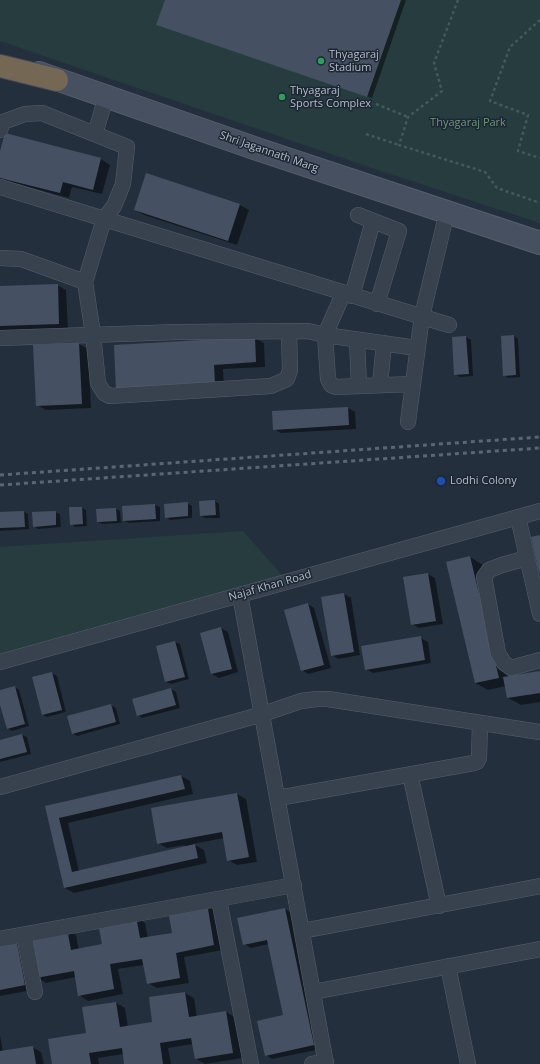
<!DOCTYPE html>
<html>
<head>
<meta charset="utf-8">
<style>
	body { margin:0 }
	canvas { display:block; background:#242f3e }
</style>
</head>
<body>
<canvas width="540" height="1064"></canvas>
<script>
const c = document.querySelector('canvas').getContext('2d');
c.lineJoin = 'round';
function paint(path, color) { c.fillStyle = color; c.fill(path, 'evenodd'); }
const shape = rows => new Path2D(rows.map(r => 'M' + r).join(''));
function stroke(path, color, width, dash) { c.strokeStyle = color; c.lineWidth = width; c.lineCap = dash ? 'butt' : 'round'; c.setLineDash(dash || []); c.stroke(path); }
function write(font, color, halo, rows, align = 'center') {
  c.font = font + ' "Open Sans",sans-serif'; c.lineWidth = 3; c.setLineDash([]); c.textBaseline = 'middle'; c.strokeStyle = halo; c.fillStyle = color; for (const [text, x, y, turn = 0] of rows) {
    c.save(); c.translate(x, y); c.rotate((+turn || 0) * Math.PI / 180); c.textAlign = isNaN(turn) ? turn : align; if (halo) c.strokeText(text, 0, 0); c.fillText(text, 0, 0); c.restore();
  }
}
paint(shape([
	[0,0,540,0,540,223,375,169,0,41],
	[243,531,287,581,0,662,0,547]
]), '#263c3f');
paint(shape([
	[166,0,406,0,372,98,162,27,158,25],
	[0,155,101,159,110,165,102,194,72,187,69,198,0,179],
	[147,175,240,205,249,210,237,245,144,215,135,210],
	[57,285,66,290,68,329,0,331,0,287],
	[514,336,518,339,520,377,508,378,504,375],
	[466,337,471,340,473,376,460,377,455,374,453,338],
	[255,338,264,343,265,367,223,369,224,389,117,390],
	[79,344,88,349,91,408,46,410,37,405],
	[348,408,355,412,356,429,281,433,274,429],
	[215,501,219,504,220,518,205,518,201,516],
	[187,503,192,506,192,518,170,520,166,517],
	[155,505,160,507,160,521,129,523,124,521,123,507],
	[82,508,86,510,87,526,75,527,71,524],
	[116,509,120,511,121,523,102,524,98,522],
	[24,512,28,514,29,529,0,531,0,513],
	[55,512,60,514,61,527,38,529,34,526],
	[470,557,483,565,509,677,540,672,540,702,521,705,508,698,506,686,488,690,475,683],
	[428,574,435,578,443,624,419,628,412,624],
	[344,594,351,598,360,655,338,659,332,655],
	[308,604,314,608,331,668,308,674,302,670],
	[221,628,228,632,238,672,219,678,212,674],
	[421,638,428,642,431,663,373,673,366,669],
	[175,642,180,644,189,679,171,684,166,682,157,647],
	[52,673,57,676,66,712,47,717,43,715],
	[15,687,19,690,29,726,12,731,7,728,0,701,0,691],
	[171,689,176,692,180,708,142,718,138,715],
	[111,705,116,708,120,724,77,736,72,733],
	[22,735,27,737,31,754,0,762,0,741],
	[181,776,190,781,193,794,68,823,79,871,185,847,185,845,167,848,158,843,152,809,237,794,246,799,257,862,237,865,228,860,224,838,193,844,204,850,207,863,74,893,65,888,46,807],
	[206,904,216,910,223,950,184,957,189,983,157,988,148,983,144,965,118,969,123,994,88,1001,79,995,76,977,46,983,37,977,67,930,76,935,79,950,103,945,136,917,145,923,148,938,173,934],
	[285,909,292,913,321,1049,272,1059,266,1055,284,1016,269,944,251,948,244,944],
	[17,944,26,949,33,990,0,996,0,947],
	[185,993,194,998,197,1017,226,1012,235,1017,242,1058,205,1064,195,1058,193,1044,168,1048,171,1064,125,1064,123,1054,98,1058,99,1064,53,1064,88,1034,116,1003,125,1008,128,1027,154,1023],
	[0,1035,3,1052,32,1047,41,1052,44,1064,0,1064]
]), '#0007');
paint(shape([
	[165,0,401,0,367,97,156,25],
	[5,133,101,158,93,190,63,182,60,193,0,178,0,151],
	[146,173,240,204,228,241,134,210],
	[58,284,59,324,0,326,0,286],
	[514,335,516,375,503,376,501,336],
	[466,336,469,374,454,375,452,337],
	[255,337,256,362,214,365,215,384,116,390,114,345],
	[79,343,82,404,36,406,33,345],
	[348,407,349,425,273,430,272,411],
	[215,500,216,515,200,516,199,501],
	[188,502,188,516,165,518,164,504],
	[155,504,156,519,123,521,122,506],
	[69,507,82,507,83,524,70,525],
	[116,508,117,521,97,522,96,509],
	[24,511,25,527,0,528,0,512],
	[56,511,56,525,33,527,32,512],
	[540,535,540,572,539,572,531,537],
	[470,556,499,678,475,683,446,562],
	[428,573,436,621,411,625,403,577],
	[344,593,354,652,331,656,321,597],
	[308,603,324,665,301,671,284,610],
	[221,627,232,669,211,674,200,633],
	[421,636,425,660,365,670,361,646],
	[175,641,185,677,165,682,156,646],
	[540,671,540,693,507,698,503,677],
	[52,672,62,710,42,715,32,677],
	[15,686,25,724,7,729,0,705,0,690],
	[171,688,176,705,137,716,132,699],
	[111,704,116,722,72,734,67,716],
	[22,734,27,752,0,759,0,740],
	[181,775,185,789,59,818,72,872,195,844,198,858,64,888,45,806],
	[237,793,249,857,227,861,222,832,157,844,151,808],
	[207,903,214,945,176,953,180,978,147,984,142,959,110,964,114,989,78,996,74,971,36,978,29,936,67,929,71,950,102,944,98,923,136,916,140,938,172,933,168,911],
	[285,908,314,1045,265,1056,257,1021,283,1015,267,940,243,945,237,918],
	[17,943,25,985,0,990,0,946],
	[185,992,189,1017,226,1011,233,1053,195,1059,191,1038,160,1043,163,1064,124,1064,122,1048,89,1053,91,1064,52,1064,48,1039,86,1033,82,1007,116,1002,120,1027,152,1022,149,997],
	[33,1046,36,1064,0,1064,0,1051]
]), '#455162');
const street = shape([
	[0,130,3,122,25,114,42,113,127,147,123,184,114,206,104,219,85,282,93,334,98,383,104,393,110,396,271,386,287,379,290,370,289,331],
	[95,134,106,97],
	[0,187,449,325],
	[358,215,399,231,377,304],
	[0,258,21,259,85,282],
	[352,296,373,221],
	[0,338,178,332,308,331,325,335,343,294],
	[357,340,359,386],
	[412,384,336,387,331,385,328,379,325,335,417,348],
	[380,385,384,343],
	[408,422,422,316,447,212],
	[518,517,540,614],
	[527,558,502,565,489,570,484,577,498,653,504,663,511,668,540,660],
	[240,595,326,1064],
	[0,662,540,511],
	[410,774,439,906],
	[0,787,263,714,301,701,317,699,328,699,540,732],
	[278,798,474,763,477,762,479,758,480,724],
	[219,900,251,1064],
	[302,931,540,886],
	[24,935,35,992],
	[0,939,294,885],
	[448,966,468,1064],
	[313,992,540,949],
	[312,1064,326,1062]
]);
const secondary = shape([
	[39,73,257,149,540,243]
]);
const highway = shape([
	[0,66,57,80]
]);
stroke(street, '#565f6c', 16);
stroke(secondary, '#565f6c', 24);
stroke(highway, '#434c59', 24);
stroke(shape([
	[458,0,434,63,442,91,408,117,399,145,485,172,497,188,540,203],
	[540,20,510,47,490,101,528,115,518,151,540,158],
	[376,104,408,117],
	[366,134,399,145]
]), '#44595c', 2.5, [3, 3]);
stroke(street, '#38414e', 15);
stroke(secondary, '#465061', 22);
stroke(highway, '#746855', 22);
stroke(shape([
	[0,475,540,437],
	[0,485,540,448]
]), '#5a6575', 3, [4, 4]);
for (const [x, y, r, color] of [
	[321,61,4,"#2e9e5b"],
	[282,97,4,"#2e9e5b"],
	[441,481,5,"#1a4fb4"]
]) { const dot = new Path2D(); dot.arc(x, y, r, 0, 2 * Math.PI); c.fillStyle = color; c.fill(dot); stroke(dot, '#1d2633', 1.5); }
write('11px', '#b4bcc9', '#1d2633', [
	["Thyagaraj",329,55],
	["Stadium",329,68],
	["Thyagaraj",290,91],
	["Sports Complex",290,104],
	["Lodhi Colony",450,481]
], 'left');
write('11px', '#6b9a76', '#1d2633', [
	["Thyagaraj Park",468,123]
]);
write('11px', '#b4bcc9', '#1d2633', [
	["Shri Jagannath Marg",269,152,19],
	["Najaf Khan Road",270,586,-16]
]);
</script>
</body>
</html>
